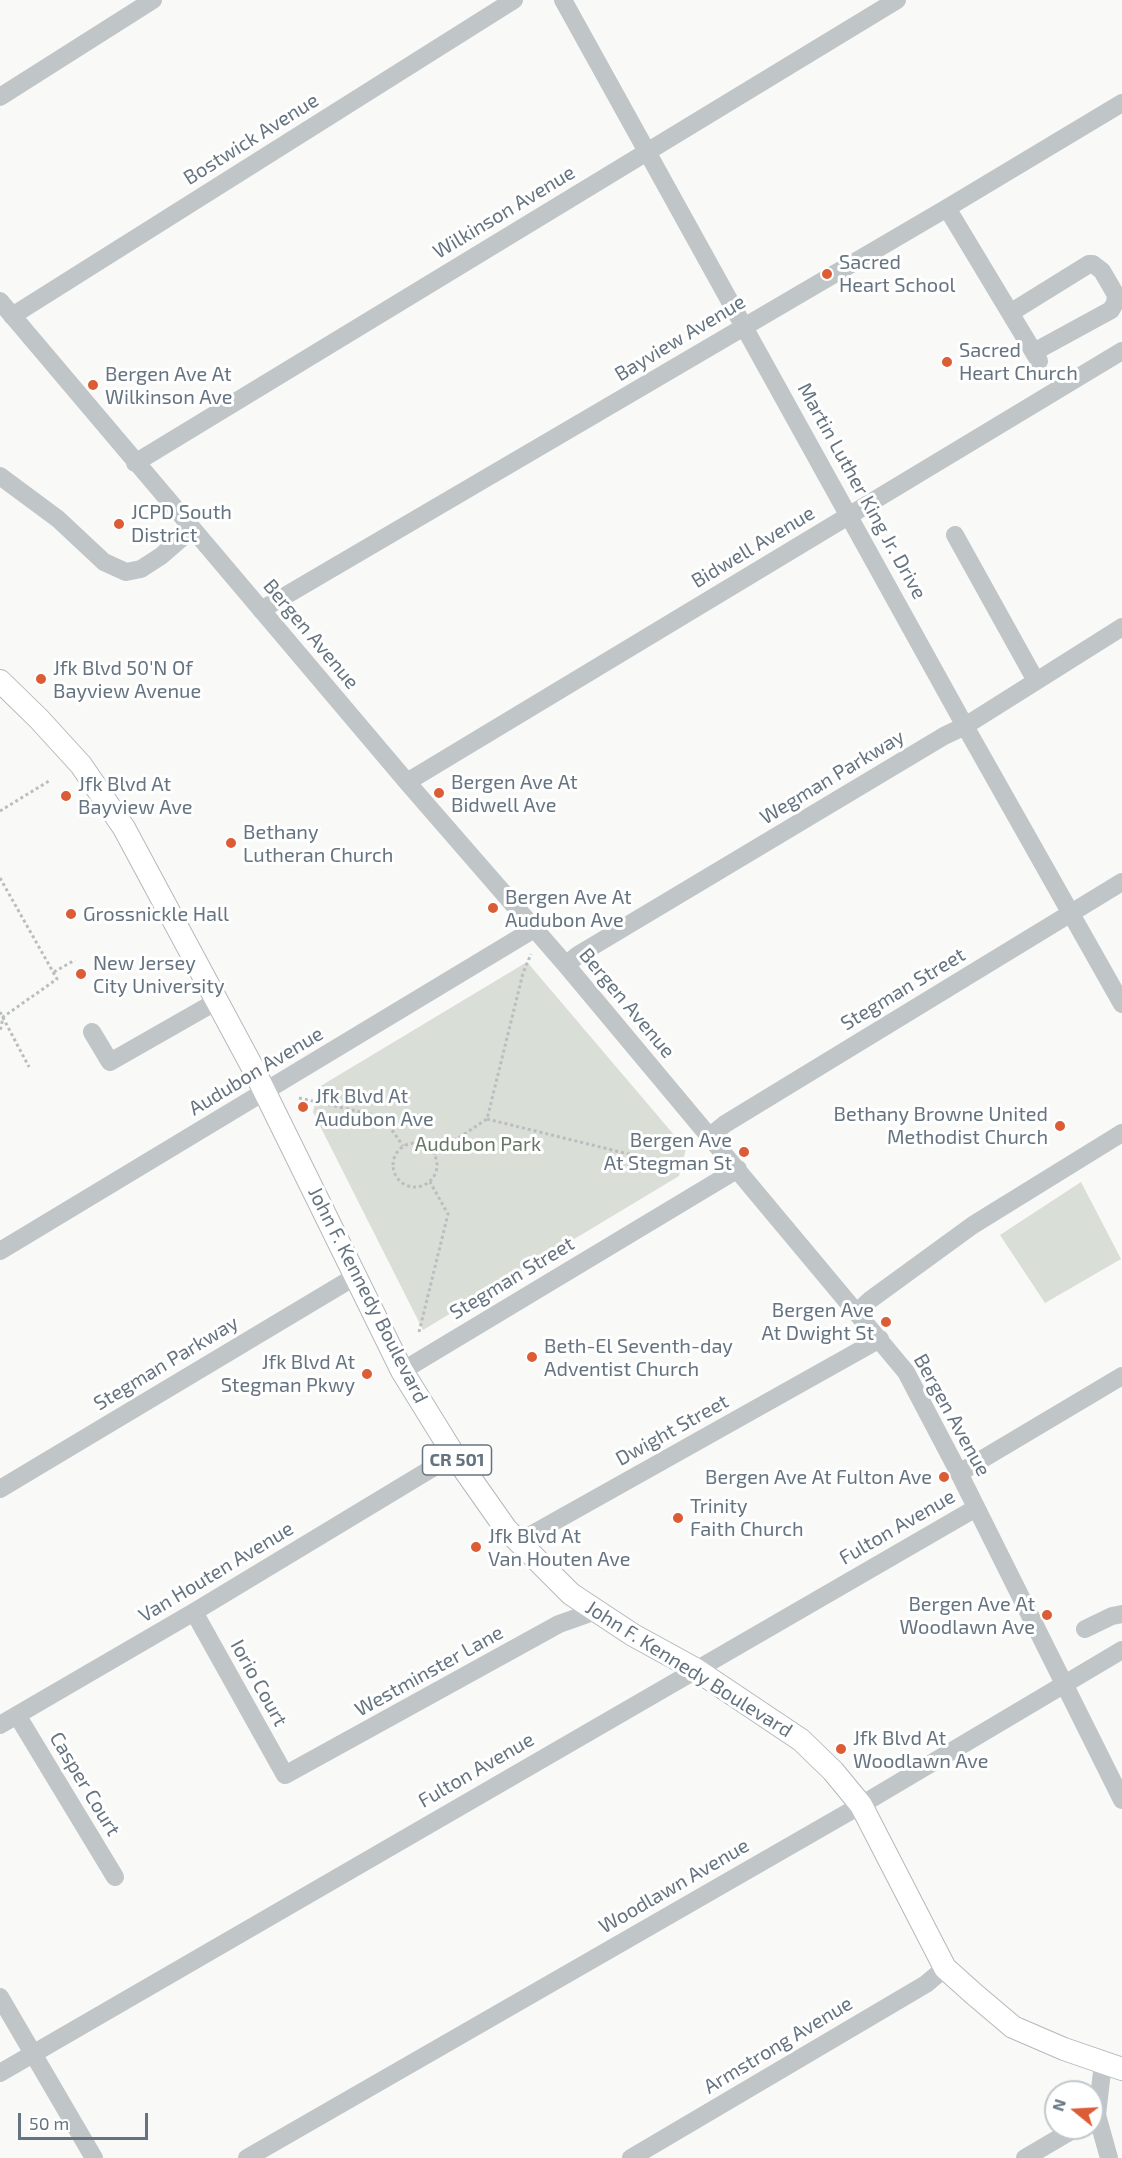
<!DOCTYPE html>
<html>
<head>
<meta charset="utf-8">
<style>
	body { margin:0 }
	#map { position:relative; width:1122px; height:2158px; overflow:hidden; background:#f9f9f7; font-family:"Exo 2",sans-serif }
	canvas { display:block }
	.north { position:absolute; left:1044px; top:2080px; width:60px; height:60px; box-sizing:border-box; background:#fff; border:2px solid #c1c7cc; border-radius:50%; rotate:288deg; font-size:16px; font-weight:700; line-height:24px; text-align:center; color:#657480 }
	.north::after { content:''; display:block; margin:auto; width:21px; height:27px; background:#db5c35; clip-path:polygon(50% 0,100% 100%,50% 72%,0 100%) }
	.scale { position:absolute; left:18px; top:2113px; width:130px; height:27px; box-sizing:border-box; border:3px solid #657480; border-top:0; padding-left:8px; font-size:18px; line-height:21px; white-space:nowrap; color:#657480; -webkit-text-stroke:4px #fff; paint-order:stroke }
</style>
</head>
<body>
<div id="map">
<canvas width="1122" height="2158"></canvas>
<div class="north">N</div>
<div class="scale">50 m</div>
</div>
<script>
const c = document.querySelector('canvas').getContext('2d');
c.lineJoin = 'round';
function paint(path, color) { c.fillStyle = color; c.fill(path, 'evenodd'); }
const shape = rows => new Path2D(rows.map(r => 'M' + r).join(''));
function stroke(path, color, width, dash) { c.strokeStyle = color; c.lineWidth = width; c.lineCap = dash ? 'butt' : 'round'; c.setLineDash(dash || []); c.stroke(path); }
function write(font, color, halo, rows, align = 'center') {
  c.font = font + ' "Exo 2",sans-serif'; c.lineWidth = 6; c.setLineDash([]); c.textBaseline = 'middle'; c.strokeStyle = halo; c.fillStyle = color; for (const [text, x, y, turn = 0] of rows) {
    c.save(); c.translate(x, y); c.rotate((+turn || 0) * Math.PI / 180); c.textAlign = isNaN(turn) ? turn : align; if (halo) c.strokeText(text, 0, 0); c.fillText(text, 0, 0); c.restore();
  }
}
paint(shape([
	[527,962,686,1149,679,1176,423,1330,313,1112,319,1087],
	[1081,1182,1121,1259,1045,1303,1000,1235]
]), '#d9ded6');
const major = shape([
	[0,681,39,719,81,765,124,828,255,1072,402,1371,454,1455,506,1529,571,1594,633,1635,695,1669,801,1740,833,1771,861,1805,945,1968,974,1994,1013,2027,1064,2049,1122,2069]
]);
stroke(major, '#b4b9bd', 24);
stroke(shape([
	[0,811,49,781],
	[0,878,57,979,3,1017,0,1032],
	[54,972,75,960],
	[0,1012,29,1067],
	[299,1098,383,1117,403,1146],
	[487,1119,681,1167,708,1163],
	'393 1165a22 22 0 1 1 44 0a22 22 0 1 1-44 0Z',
	[434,1154,487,1119,523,973,531,954],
	[419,1332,448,1214,430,1182]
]), '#bbbec0', 3, [3, 3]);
stroke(shape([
	[563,0,965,726,1122,1004],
	[0,97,153,0],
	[947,208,1039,361],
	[0,301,407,782,566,965,906,1372,959,1473,1122,1800],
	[1010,313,1089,264,1093,264,1102,271,1116,295,1115,303,1111,310,1034,352],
	[12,316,514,0],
	[135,463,897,0],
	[0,476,58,519,104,562,126,572,141,569,161,556,192,529],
	[955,535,1036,681],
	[261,610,947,208,1122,103],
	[407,782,1122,351],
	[566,965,578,955,944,736,965,726,1122,627],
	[92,1032,110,1062,217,1001],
	[709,1137,725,1124,1122,882],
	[0,1251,534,929],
	[857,1312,870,1300,973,1225,1122,1133],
	[402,1371,738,1169],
	[959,1473,1122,1376],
	[0,1489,356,1276],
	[518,1542,880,1339],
	[194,1612,285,1775,559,1624,596,1611],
	[1085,1629,1112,1616,1122,1614],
	[17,1715,115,1877],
	[0,1725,194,1612,454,1455],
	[0,1997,94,2158],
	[1103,2063,1097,2115,1109,2158],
	[0,2073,976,1508],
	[247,2158,861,1805,1122,1650],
	[631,2158,926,1984,945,1968],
	[1025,2158,1076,2128]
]), '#c0c5c8', 18);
stroke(major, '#fff', 22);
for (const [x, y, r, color] of [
	[827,274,6,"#db5c35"],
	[947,362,6,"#db5c35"],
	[93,385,6,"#db5c35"],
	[119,524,6,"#db5c35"],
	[41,679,6,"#db5c35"],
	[439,793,6,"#db5c35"],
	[66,796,6,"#db5c35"],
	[231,843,6,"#db5c35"],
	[493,908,6,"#db5c35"],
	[71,914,6,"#db5c35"],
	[81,974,6,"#db5c35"],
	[303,1107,6,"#db5c35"],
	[1060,1126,6,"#db5c35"],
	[744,1152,6,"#db5c35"],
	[886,1322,6,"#db5c35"],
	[532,1357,6,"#db5c35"],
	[367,1374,6,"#db5c35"],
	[944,1477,6,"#db5c35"],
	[678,1518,6,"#db5c35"],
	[476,1547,6,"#db5c35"],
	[1047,1615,6,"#db5c35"],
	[841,1749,6,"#db5c35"]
]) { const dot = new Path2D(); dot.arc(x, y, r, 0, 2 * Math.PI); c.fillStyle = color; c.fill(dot); stroke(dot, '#fff', 2); }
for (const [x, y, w] of [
	[457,1460,69]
]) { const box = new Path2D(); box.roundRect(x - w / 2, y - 15, w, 30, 4.5); c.fillStyle = '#fff'; c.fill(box); stroke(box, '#657480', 1.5); }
write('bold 18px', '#657480', null, [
	["CR 501",457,1460]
]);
write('20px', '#657480', '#fff', [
	["Bostwick Avenue",251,139,-32],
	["Wilkinson Avenue",504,212,-31],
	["Bayview Avenue",680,338,-31],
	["Martin Luther King Jr. Drive",862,491,61],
	["Bidwell Avenue",753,547,-31],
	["Bergen Avenue",311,634,50],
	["Wegman Parkway",832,777,-31],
	["Stegman Street",903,989,-31],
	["Bergen Avenue",627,1003,50],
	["Audubon Avenue",256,1071,-31],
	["Stegman Street",512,1278,-31],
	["John F. Kennedy Boulevard",368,1295,63],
	["Stegman Parkway",166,1363,-31],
	["Bergen Avenue",952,1415,61],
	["Dwight Street",672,1430,-29],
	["Fulton Avenue",897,1527,-30],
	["Van Houten Avenue",216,1572,-31],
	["John F. Kennedy Boulevard",689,1669,32],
	["Westminster Lane",429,1671,-29],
	["Iorio Court",259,1683,61],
	["Fulton Avenue",476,1770,-30],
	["Casper Court",85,1784,59],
	["Woodlawn Avenue",674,1886,-30],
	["Armstrong Avenue",778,2045,-31]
]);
write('20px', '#657480', '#fff', [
	["Sacred",839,262],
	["Heart School",839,285],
	["Sacred",959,350],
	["Heart Church",959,373],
	["Bergen Ave At",105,374],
	["Wilkinson Ave",105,397],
	["JCPD South",131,512],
	["District",131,535],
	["Jfk Blvd 50'N Of",53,668],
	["Bayview Avenue",53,691],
	["Bergen Ave At",451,782],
	["Bidwell Ave",451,805],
	["Jfk Blvd At",78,784],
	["Bayview Ave",78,807],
	["Bethany",243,832],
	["Lutheran Church",243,855],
	["Bergen Ave At",505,897],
	["Audubon Ave",505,920],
	["Grossnickle Hall",83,914],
	["New Jersey",93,963],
	["City University",93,986],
	["Jfk Blvd At",315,1096],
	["Audubon Ave",315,1119],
	["Bethany Browne United",1048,1114,"right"],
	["Methodist Church",1048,1137,"right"],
	["Bergen Ave",732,1140,"right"],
	["At Stegman St",732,1163,"right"],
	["Bergen Ave",874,1310,"right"],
	["At Dwight St",874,1333,"right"],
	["Beth-El Seventh-day",544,1346],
	["Adventist Church",544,1369],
	["Jfk Blvd At",355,1362,"right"],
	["Stegman Pkwy",355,1385,"right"],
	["Bergen Ave At Fulton Ave",932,1477,"right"],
	["Trinity",690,1506],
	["Faith Church",690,1529],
	["Jfk Blvd At",488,1536],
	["Van Houten Ave",488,1559],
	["Bergen Ave At",1035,1604,"right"],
	["Woodlawn Ave",1035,1627,"right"],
	["Jfk Blvd At",853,1738],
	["Woodlawn Ave",853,1761]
], 'left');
write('20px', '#677864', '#fff', [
	["Audubon Park",478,1144]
]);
</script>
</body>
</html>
